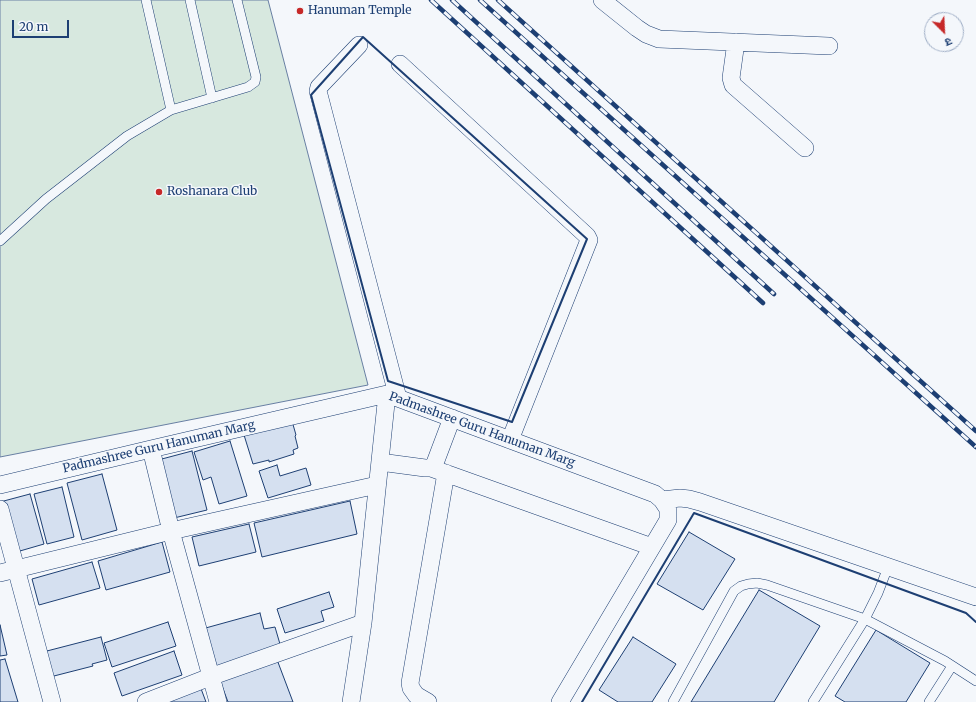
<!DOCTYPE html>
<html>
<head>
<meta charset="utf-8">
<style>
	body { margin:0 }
	#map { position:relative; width:976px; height:702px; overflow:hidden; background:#f4f7fb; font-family:Merriweather,"Noto Sans Devanagari",serif }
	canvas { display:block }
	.north { position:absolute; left:924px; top:12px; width:40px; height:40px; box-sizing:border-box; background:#f4f7fb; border:1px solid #9eadc5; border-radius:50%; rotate:156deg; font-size:11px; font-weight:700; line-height:16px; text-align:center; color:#1d3f73 }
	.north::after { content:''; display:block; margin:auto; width:14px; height:18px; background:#c62828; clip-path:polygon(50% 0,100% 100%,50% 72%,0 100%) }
	.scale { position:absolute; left:12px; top:20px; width:57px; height:18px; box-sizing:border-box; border:2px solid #1d3f73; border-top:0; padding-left:5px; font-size:12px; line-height:14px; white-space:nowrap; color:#1d3f73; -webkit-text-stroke:3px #f4f7fb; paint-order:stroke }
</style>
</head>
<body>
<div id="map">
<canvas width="976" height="702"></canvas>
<div class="north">उ</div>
<div class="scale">20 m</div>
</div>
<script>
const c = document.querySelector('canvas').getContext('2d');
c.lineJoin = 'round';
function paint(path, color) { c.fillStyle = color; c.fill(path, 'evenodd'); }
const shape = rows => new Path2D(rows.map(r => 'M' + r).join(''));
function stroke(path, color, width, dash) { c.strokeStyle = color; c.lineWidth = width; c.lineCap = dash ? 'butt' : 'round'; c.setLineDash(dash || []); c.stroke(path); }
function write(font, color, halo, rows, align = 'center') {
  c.font = font + ' Merriweather,serif'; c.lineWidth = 3; c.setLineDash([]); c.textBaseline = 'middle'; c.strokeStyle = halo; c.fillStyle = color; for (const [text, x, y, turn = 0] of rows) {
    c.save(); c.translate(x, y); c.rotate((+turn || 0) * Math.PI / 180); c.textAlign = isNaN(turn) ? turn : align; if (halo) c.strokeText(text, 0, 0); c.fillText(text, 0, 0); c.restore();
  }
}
const green = shape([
	[0,0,268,0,368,385,0,457,0,0]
]);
paint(green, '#d7e8df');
stroke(green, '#687fa3', 1);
const building = shape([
	[292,421,296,435,295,436,298,448,293,450,294,454,269,462,269,460,253,464,244,435,292,421],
	[230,441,247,496,219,504,211,477,203,480,194,452,230,441],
	[192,451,207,510,174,518,158,460,192,451],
	[277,465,280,476,306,468,311,485,268,498,259,471,277,465],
	[102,474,117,530,82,540,67,483,102,474],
	[62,487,74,537,47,544,34,494,62,487],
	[30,494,44,544,13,553,0,502,30,494],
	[350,501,357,534,262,557,254,523,350,501],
	[249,524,256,552,199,566,192,537,249,524],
	[689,532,735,559,703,610,657,584,689,532],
	[162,542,170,572,106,590,98,561,162,542],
	[92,562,100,588,39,605,32,579,92,562],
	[759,590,820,626,774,702,691,702,759,590],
	[329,592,334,607,321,611,324,621,285,633,277,609,329,592],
	[260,613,264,629,275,627,282,651,213,670,202,629,260,613],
	[168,622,176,646,112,667,104,643,168,622],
	[0,625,7,655,0,656,0,625],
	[876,630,930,663,906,702,845,702,835,696,876,630],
	[101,637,107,660,92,664,93,666,50,677,43,652,101,637],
	[633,637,676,664,652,702,618,702,599,690,633,637],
	[174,651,182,675,122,696,114,673,174,651],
	[276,657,293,702,228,702,219,678,276,657],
	[5,659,18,702,0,702,0,660,5,659],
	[200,686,206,702,161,702,200,686]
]);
paint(building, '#d5e0f0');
stroke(building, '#1d3f73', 1);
const lane = shape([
	[190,0,212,98],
	[171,110,248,87,255,82,256,77,237,0],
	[0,241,46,199,127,136,171,110,146,0],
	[673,702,734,591,741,586,748,584,757,583,767,585,865,619,945,661,976,681],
	[813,702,865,619,878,593,888,567],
	[929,702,952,666]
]);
const street = shape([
	[602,0,637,28,646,34,659,39,829,46],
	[736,42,731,78,733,85,805,148],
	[359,45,319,87,318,91,398,398],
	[400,64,587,236,589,240,510,440],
	[151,449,171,531,218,702],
	[380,462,425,468,431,468,435,463,452,418],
	[431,468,652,547],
	[0,485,151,449,387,394,655,494,662,500,668,509,668,520,560,702],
	[662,500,680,498,689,499,700,502,976,597],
	[0,509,52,702],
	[0,573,171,531,377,485],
	[146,702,210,677,363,623],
	[351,702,363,623,387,394],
	[428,702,416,695,411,688,410,683,446,473]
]);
stroke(lane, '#1d3f73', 10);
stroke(street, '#1d3f73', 18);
stroke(lane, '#f4f7fb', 9);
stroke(street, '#f4f7fb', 17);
const rail = shape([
	[431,0,763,303],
	[452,0,774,294],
	[480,0,976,447],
	[498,0,976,431]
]);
stroke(rail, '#1d3f73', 4.5);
stroke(rail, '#f4f7fb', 3, [9]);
stroke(shape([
	[363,37,587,239,512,422,388,381,311,95,363,37],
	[582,702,694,513,966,613,976,622]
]), '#1d3f73', 2);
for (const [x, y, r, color] of [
	[300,11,4,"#c62828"],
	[159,192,4,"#c62828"]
]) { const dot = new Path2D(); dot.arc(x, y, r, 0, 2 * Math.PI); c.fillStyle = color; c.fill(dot); stroke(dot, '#f4f7fb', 1.5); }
write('12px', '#1d3f73', '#f4f7fb', [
	["Hanuman Temple",308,11],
	["Roshanara Club",167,192]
], 'left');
write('12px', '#1d3f73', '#f4f7fb', [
	["Padmashree Guru Hanuman Marg",482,430,20],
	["Padmashree Guru Hanuman Marg",159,447,-13]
]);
</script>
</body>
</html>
